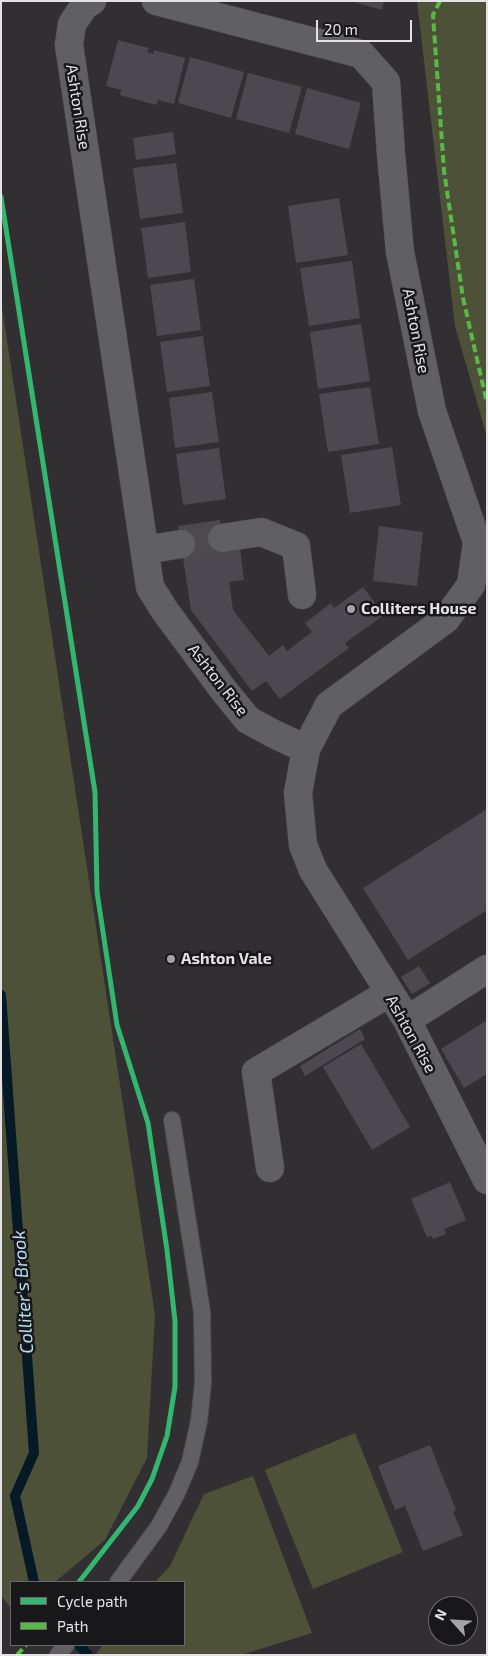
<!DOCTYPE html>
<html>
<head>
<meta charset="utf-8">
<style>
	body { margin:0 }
	#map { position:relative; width:488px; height:1656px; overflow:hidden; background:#312f32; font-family:"Exo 2",sans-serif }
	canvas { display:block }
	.frame { position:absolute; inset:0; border:2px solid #e4e2e5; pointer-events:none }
	.legend { position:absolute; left:10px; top:1581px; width:175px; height:65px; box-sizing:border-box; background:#181719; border:1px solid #6a686b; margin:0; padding:6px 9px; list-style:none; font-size:15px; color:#e4e2e5 }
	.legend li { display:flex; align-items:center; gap:10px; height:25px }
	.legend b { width:25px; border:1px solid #6a686b }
	.north { position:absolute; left:428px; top:1596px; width:50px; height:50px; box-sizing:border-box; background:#181719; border:1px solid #6a686b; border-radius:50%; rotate:296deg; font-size:14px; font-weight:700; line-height:20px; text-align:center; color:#e4e2e5 }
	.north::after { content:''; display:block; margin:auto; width:18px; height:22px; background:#a5a3a6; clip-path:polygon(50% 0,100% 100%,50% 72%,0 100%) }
	.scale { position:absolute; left:316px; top:20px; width:96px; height:22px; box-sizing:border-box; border:2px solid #e4e2e5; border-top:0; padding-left:6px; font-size:15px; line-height:18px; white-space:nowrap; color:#e4e2e5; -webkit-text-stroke:4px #181719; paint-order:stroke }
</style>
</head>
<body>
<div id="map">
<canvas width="488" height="1656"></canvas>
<div class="frame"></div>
<ul class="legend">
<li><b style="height:6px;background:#33b770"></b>Cycle path</li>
<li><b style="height:6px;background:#58b947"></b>Path</li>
</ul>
<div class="north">N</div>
<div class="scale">20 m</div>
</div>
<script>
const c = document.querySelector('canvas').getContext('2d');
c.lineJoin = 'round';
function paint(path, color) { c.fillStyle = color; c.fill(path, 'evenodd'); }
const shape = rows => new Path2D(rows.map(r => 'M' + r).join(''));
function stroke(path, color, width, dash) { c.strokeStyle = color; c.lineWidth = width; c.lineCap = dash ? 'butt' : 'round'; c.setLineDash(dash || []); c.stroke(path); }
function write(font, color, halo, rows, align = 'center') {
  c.font = font + ' "Exo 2",sans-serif'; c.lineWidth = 5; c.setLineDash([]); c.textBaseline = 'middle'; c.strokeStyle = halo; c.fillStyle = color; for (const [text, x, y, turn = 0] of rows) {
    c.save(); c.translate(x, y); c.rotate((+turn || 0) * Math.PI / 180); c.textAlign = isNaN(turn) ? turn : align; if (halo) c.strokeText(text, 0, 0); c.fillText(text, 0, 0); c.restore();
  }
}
paint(shape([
	[417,1,487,1,487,437,455,326],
	[1,301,155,1315,147,1458,105,1540,55,1582,11,1582,11,1608,1,1596],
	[355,1433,403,1552,313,1589,265,1470],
	[253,1476,312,1633,241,1655,95,1655,103,1645,184,1645,184,1582,155,1582,170,1566,204,1494]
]), '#4d5138');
stroke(shape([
	[1,995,34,1453,15,1496,34,1582],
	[79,1645,88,1655]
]), '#061a25', 10);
paint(shape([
	[351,1,384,1,382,10],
	[118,40,149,48,147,52,153,54,154,50,185,58,174,104,158,100,156,105,120,95,121,90,106,86],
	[190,57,244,72,231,118,178,103],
	[248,73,302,87,289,133,236,119],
	[307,88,361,103,349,149,295,134],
	[173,132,176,154,136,160,133,138],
	[176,163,183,213,140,219,133,168],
	[339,198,348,255,296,263,288,206],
	[185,222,191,272,148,278,141,228],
	[352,261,360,318,309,326,300,268],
	[194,279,201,330,157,336,150,285],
	[361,324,370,381,318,389,310,332],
	[203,336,210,386,167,392,160,342],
	[370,387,379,444,328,452,319,394],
	[212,392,219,442,175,448,169,398],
	[392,447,401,505,350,513,341,455],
	[219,448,226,499,183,505,176,454],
	[220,520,224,551,240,549,244,580,229,582,233,610,269,656,283,645,287,651,312,632,305,623,331,603,334,608,363,587,384,615,345,643,349,648,280,699,266,681,252,691,191,610,178,526],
	[379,526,423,532,417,586,373,581],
	[487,809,487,910,408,960,363,888],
	[419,966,430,983,412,994,401,977],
	[486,1021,487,1074,464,1088,441,1049],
	[360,1029,365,1039,305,1076,300,1066],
	[361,1044,410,1127,372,1150,323,1067],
	[450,1182,466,1220,444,1229,446,1234,433,1239,432,1236,427,1237,411,1199],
	[430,1445,456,1510,453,1512,463,1535,423,1551,405,1506,395,1510,378,1466]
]), '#4d4850');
stroke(shape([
	[181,544,222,538]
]), '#4c4a4d', 28, [28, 14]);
const service = shape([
	[118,1582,159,1526,176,1495,190,1462,199,1421,203,1383,202,1312,172,1120],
	[58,1655,66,1645]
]);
const minor = shape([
	[92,1,84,6,72,24,69,45,150,587,165,611,225,692,248,720,274,734,306,749],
	[156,1,361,54,386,82,391,154,400,252,432,411,477,542,471,585,446,619,329,705,306,749,298,793,303,845,313,870,407,1020,487,1180],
	[222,538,261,532,296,546,302,595],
	[145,550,181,544],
	[407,1020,487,969],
	[270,1168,256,1072,389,993]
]);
stroke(service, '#4e4c4e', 18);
stroke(minor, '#4e4c4e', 29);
stroke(service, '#605f61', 16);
stroke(minor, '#605f61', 28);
stroke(shape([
	[440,1,433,15,444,171,463,298,487,403],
	[17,1655,26,1645]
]), '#58b947', 4, [8, 4]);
stroke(shape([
	[1,197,95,792,97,892,117,1025,148,1123,167,1250,175,1321,175,1387,167,1436,152,1479,138,1506,79,1582]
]), '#33b770', 5);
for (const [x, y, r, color] of [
	[351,609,5,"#a5a3a6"],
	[171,959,5,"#a5a3a6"]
]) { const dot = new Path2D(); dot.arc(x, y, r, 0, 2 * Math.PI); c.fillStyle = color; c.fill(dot); stroke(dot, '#181719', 2); }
write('16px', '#e4e2e5', '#181719', [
	["Ashton Rise",78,107,81],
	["Ashton Rise",416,331,79],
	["Ashton Rise",218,680,52],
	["Ashton Rise",411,1034,61]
]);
write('bold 16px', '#e4e2e5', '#181719', [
	["Colliters House",361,609],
	["Ashton Vale",181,959]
], 'left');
write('italic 18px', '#b5dffa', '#181719', [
	["Colliter's Brook",23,1292,-94]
]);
</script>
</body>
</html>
